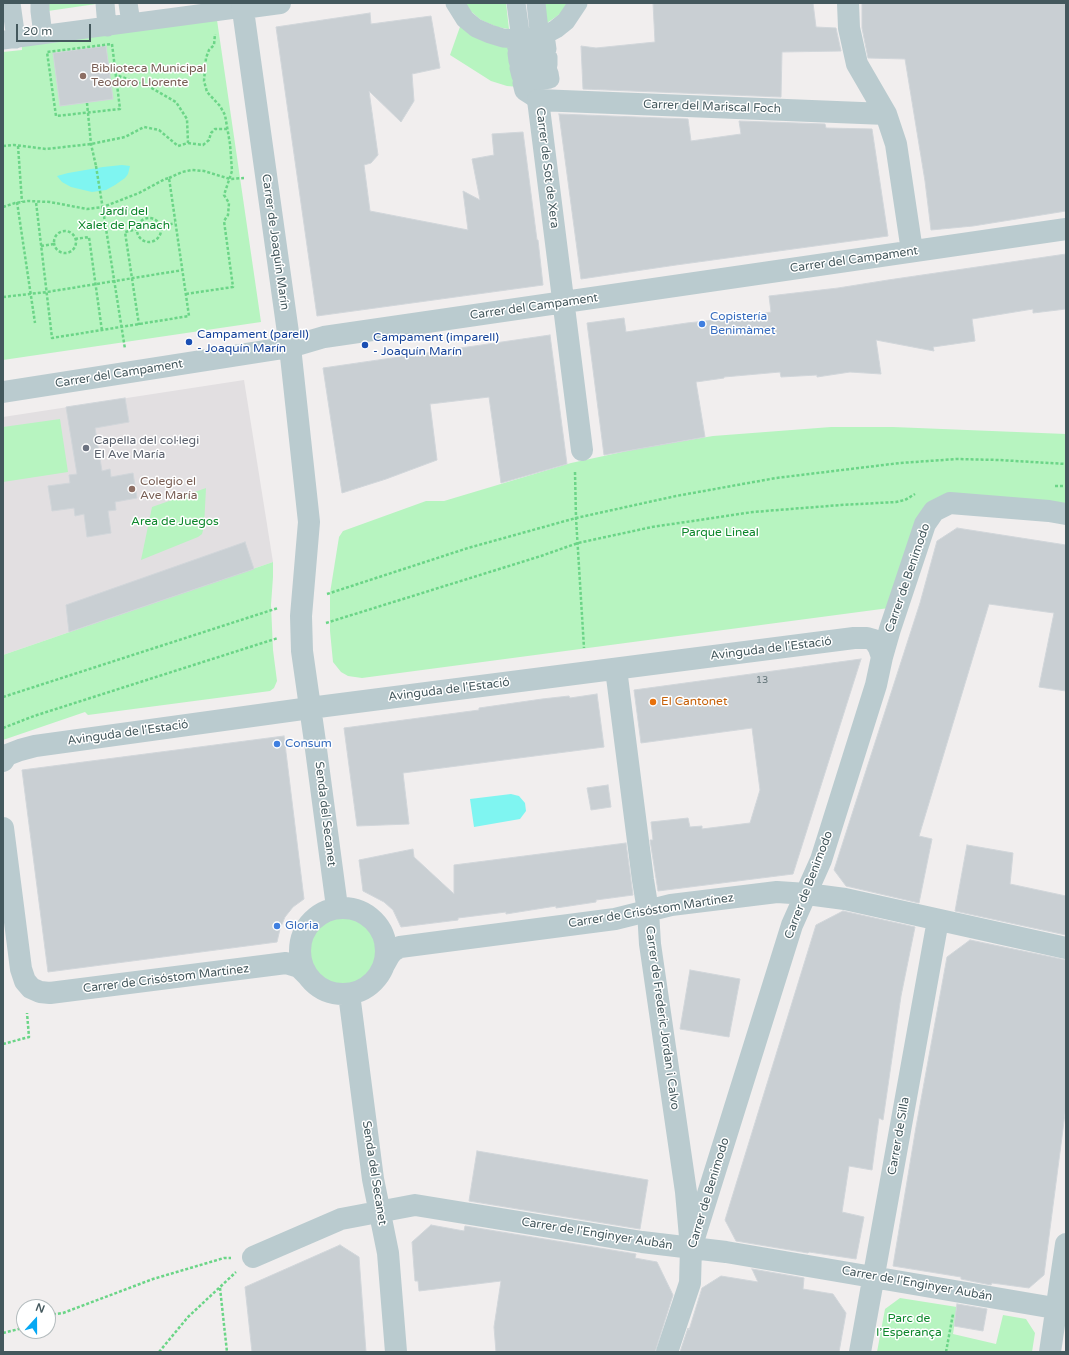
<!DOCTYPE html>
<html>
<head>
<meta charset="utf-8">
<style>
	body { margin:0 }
	#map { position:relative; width:1069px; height:1355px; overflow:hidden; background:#f1eeee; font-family:"Varela Round",sans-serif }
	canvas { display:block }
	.frame { position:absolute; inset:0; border:4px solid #44585d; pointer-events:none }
	.north { position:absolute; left:16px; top:1299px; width:40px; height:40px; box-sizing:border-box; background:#fff; border:1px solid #b4bcbe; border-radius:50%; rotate:21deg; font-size:11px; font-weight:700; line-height:16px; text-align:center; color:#44585d }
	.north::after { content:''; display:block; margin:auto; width:14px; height:18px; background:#06a8f3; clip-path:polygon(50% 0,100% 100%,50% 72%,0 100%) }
	.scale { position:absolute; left:16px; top:24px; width:75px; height:18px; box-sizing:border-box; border:2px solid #44585d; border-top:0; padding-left:5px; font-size:12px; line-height:14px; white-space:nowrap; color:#44585d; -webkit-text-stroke:3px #fff; paint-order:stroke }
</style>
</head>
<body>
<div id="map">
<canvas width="1069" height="1355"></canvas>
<div class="frame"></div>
<div class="north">N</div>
<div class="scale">20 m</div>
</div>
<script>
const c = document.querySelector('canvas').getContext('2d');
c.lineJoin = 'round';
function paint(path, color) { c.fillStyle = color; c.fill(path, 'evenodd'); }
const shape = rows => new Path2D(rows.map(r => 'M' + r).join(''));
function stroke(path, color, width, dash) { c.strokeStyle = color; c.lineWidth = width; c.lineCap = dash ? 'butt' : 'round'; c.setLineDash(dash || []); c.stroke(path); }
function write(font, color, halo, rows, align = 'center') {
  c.font = font + ' "Varela Round",sans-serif'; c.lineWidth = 3; c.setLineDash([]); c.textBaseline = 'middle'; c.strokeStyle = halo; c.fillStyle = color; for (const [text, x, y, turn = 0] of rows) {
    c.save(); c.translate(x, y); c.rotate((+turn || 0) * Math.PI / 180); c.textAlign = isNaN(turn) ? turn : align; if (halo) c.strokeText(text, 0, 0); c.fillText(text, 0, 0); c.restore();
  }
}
paint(shape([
	[244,380,273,562,3,655,3,417]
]), '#e2dfe1');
paint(shape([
	[49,3,95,3,96,4,48,11],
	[464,3,506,3,509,29,497,27,481,20,468,9],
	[544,3,569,3,560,14,547,23],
	[217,20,261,322,3,360,3,52,22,50,22,45],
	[461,24,513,47,519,87,507,86,491,81,450,55],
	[60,419,68,472,3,482,3,427],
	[831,427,893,427,1066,434,1066,508,943,498,889,608,362,678,348,676,341,672,333,662,330,631,330,593,339,537,343,531,426,501,444,501,571,463,641,448,713,436],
	[206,488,204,527,202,534,198,537,141,560,152,507],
	[273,562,273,577,271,605,273,650,277,681,274,688,270,691,88,715,85,712,3,740,3,655],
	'308 951a35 35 0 1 1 70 0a35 35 0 1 1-70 0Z',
	[900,1298,957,1307,953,1334,996,1344,1003,1315,1026,1319,1035,1333,1032,1352,877,1352,885,1309]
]), '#b7f4c0');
paint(shape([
	[122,165,130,166,128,174,125,178,115,185,106,190,92,192,71,187,62,182,57,176,68,173,103,167],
	[511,794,519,796,525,803,526,811,520,819,474,827,470,799]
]), '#7ff5f1');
const building = shape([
	[653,3,813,3,816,27,836,28,841,51,782,52,781,97,583,89,581,46,596,48,655,42,653,3],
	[862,3,1066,3,1066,211,973,226,931,230,925,181,905,59,868,58,862,28,862,3],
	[370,13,371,24,431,16,440,68,412,74,414,101,401,122,369,91,378,155,371,163,364,165,370,211,468,230,463,191,480,200,472,159,494,155,492,134,523,132,537,240,538,240,543,285,317,316,276,27,370,13],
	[106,46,113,99,60,106,53,53,106,46],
	[559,114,688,119,691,141,741,134,739,121,825,124,826,128,872,129,888,236,676,265,581,279,559,114],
	[1066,254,1066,309,1033,313,1033,309,972,319,975,341,933,347,934,351,876,340,881,374,850,372,817,377,817,375,781,377,780,372,724,377,724,378,696,382,705,437,604,455,587,323,624,318,626,332,687,323,743,317,771,312,769,296,838,288,888,280,1066,254],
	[550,335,567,464,501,483,489,397,430,404,437,460,386,479,342,493,323,368,550,335],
	[125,398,129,422,95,428,102,471,110,469,111,477,133,473,137,498,115,502,116,510,108,511,111,533,87,537,84,514,75,516,74,508,52,511,48,486,70,483,69,475,77,474,66,407,125,398],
	[957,528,1066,545,1066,691,1039,687,1054,613,989,604,919,836,932,839,919,903,846,886,834,870,920,603,937,541,957,528],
	[245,542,254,569,69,632,66,605,245,542],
	[861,659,793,874,658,891,650,840,653,840,651,822,688,818,690,827,702,826,702,829,750,823,760,790,752,728,641,743,634,690,861,659],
	[597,694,604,747,403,773,409,824,357,826,344,728,479,710,479,708,542,699,569,696,570,698,597,694],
	[284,736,304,899,293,907,285,917,280,929,277,942,48,972,22,770,284,736],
	[608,785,611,807,591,810,587,788,608,785],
	[626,843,633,895,596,900,596,902,556,908,556,906,506,914,506,912,458,918,458,920,401,927,393,910,384,902,363,891,359,860,413,849,414,857,454,894,454,865,626,843],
	[967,845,1013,853,1010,884,1066,896,1066,935,955,911,967,845],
	[843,911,915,927,901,996,883,1120,879,1118,872,1170,849,1166,842,1212,864,1217,856,1259,809,1252,808,1253,736,1241,725,1220,816,925,843,911],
	[970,940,1066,960,1066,1106,1044,1275,1029,1288,992,1283,991,1285,961,1279,961,1277,893,1266,916,1127,947,957,970,940],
	[690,970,740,979,729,1037,680,1029,690,970],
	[477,1151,648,1180,640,1229,469,1201,477,1151],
	[431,1225,464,1231,465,1226,636,1254,635,1258,657,1262,673,1295,655,1352,496,1352,494,1327,501,1281,419,1291,418,1281,415,1281,412,1242,431,1225],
	[340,1245,359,1257,366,1352,252,1352,245,1287,340,1245],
	[752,1269,804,1278,803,1289,833,1294,846,1313,839,1352,680,1352,688,1328,689,1330,702,1288,721,1276,758,1282,752,1269],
	[957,1304,987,1309,983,1331,954,1326,957,1304]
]);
paint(building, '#c9cfd3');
stroke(building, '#d1d6da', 1);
stroke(shape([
	[112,44,120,109,56,116,47,52,112,44],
	[87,103,91,144,96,166],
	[188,143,203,145,209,140,211,133,215,129,227,129],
	[3,146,14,145,46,149,91,144,125,137,144,127,159,130,178,146,188,143,187,119,176,102,148,86,116,75],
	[18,146,22,202],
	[169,178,182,172,192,170,204,171,230,179,244,178],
	[17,202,35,323],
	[3,207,15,203,28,201,50,202,87,209,103,207,139,193,165,179,169,178,189,316,52,338,36,202],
	[104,216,125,349],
	'137 230a12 12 0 1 1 24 0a12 12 0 1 1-24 0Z',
	[160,227,175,223],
	[138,229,125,232,139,325],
	'54 242a11 11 0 1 1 22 0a11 11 0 1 1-22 0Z',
	[75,239,89,237,102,331],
	[41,246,54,244],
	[186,294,233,287,224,221,228,215,229,203,224,195,232,171,230,144,225,115,220,106,207,92,204,81,206,58,209,50,214,45,215,34],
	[3,297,47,292,183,270],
	[575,472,576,518,584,648],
	[1055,486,1066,486],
	[327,594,468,548,576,518,676,496,776,478,900,463,957,459,999,460,1066,464],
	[326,623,541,556,578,543,652,527,753,512,841,505,896,502,905,500,915,494],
	[3,697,278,608],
	[3,728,34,716,278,638],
	[3,1044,29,1037,27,1013],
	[220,1288,227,1352],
	[48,1315,63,1313,153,1279,224,1258,231,1258],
	[3,1333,19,1329,24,1325],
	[159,1352,188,1317,236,1272],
	[946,1352,953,1314]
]), '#6bd587', 2.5, [3, 2]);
stroke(shape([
	[11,3,16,39],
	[40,3,40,11,43,35],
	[105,3,107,27],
	[128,3,131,23],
	[455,3,465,19,476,28,490,34,503,38,519,39,545,35,556,29,566,21,578,3],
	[516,3,520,32,516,45,546,42,547,49,517,53,518,61,548,57,548,65,519,68,521,76,549,73,550,79,522,83,524,91,538,100],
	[536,3,539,30,542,36],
	[3,40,243,8]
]), '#bacbcf', 19);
stroke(shape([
	[242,3,290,347,309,522,301,616,302,651,315,742,337,907],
	[848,3,849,28,857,64,886,114,896,144,912,251],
	[243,8,280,3],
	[3,392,290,347,324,337,1066,229],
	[582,450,538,100,886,114],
	[616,669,643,880,648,911,650,944,686,1192,690,1237],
	[3,761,7,755,20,750,35,746,310,708,854,638,867,638,874,640,879,648,882,657],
	[3,828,21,969,25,981,31,988,40,992,50,993,286,963,299,967,307,975],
	'300 951a43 43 0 1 1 86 0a43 43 0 1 1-86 0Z',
	[384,965,389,956,393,951,400,947,615,919,671,905,777,892,807,894,845,899,1066,948],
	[349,994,373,1179,388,1253,396,1352],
	[253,1257,341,1219,415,1205,642,1242,726,1252,1066,1310],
	[667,1352,690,1283,691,1248,792,925,821,860,876,685,882,657,890,629,925,524,934,511,950,503,1049,511,1066,514],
	[860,1352,938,920],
	[1050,1352,1066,1244]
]), '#bacbcf', 22);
stroke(shape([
	[96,166,104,216]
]), '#6bd587', 2.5, [3, 2]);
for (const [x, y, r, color] of [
	[83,76,4,"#8d6e63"],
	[702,324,4,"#3f7fe0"],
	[189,342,4,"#1a4fb4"],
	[365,345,4,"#1a4fb4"],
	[86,448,4,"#6b7280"],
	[132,489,4,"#8d6e63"],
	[653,702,4,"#e8710a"],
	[277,744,4,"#3f7fe0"],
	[277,926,4,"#3f7fe0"]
]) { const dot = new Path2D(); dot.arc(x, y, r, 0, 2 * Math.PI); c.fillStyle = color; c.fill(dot); stroke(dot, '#fff', 1.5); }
write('10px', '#65767a', null, [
	["13",762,680]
]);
write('12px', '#785e54', '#fff', [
	["Biblioteca Municipal",91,69],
	["Teodoro Llorente",91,83],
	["Colegio el",140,482],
	["Ave María",140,496]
], 'left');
write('12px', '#44585d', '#fff', [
	["Carrer del Mariscal Foch",712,107,2],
	["Carrer de Sot de Xera",547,168,83],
	["Carrer de Joaquín Marín",275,242,82],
	["Carrer del Campament",854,260,-8],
	["Carrer del Campament",534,307,-8],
	["Carrer del Campament",119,374,-9],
	["Carrer de Benimodo",908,578,-71],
	["Avinguda de l'Estació",771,649,-7],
	["Avinguda de l'Estació",449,690,-7],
	["Avinguda de l'Estació",128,733,-8],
	["Senda del Secanet",325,814,83],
	["Carrer de Benimodo",809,885,-69],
	["Carrer de Crisóstom Martínez",651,911,-9],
	["Carrer de Crisóstom Martínez",166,979,-7],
	["Carrer de Frederic Jordan i Calvo",662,1018,82],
	["Carrer de Silla",899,1136,-80],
	["Senda del Secanet",374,1173,81],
	["Carrer de Benimodo",709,1193,-73],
	["Carrer de l'Enginyer Aubán",597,1234,9],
	["Carrer de l'Enginyer Aubán",917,1284,10]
]);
write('12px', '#0d872c', '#fff', [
	["Jardí del",124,212],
	["Xalet de Panach",124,226],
	["Area de Juegos",175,522],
	["Parque Lineal",720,533],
	["Parc de",909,1319],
	["l’Esperança",909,1333]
]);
write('12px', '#366cbe', '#fff', [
	["Copistería",710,317],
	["Benimàmet",710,331],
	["Consum",285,744],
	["Gloria",285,926]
], 'left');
write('12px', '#164399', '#fff', [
	["Campament (parell)",197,335],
	["- Joaquín Marín",197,349],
	["Campament (imparell)",373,338],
	["- Joaquín Marín",373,352]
], 'left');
write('12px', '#5b616d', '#fff', [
	["Capella del col·legi",94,441],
	["El Ave María",94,455]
], 'left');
write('12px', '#c56008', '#fff', [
	["El Cantonet",661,702]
], 'left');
</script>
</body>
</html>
